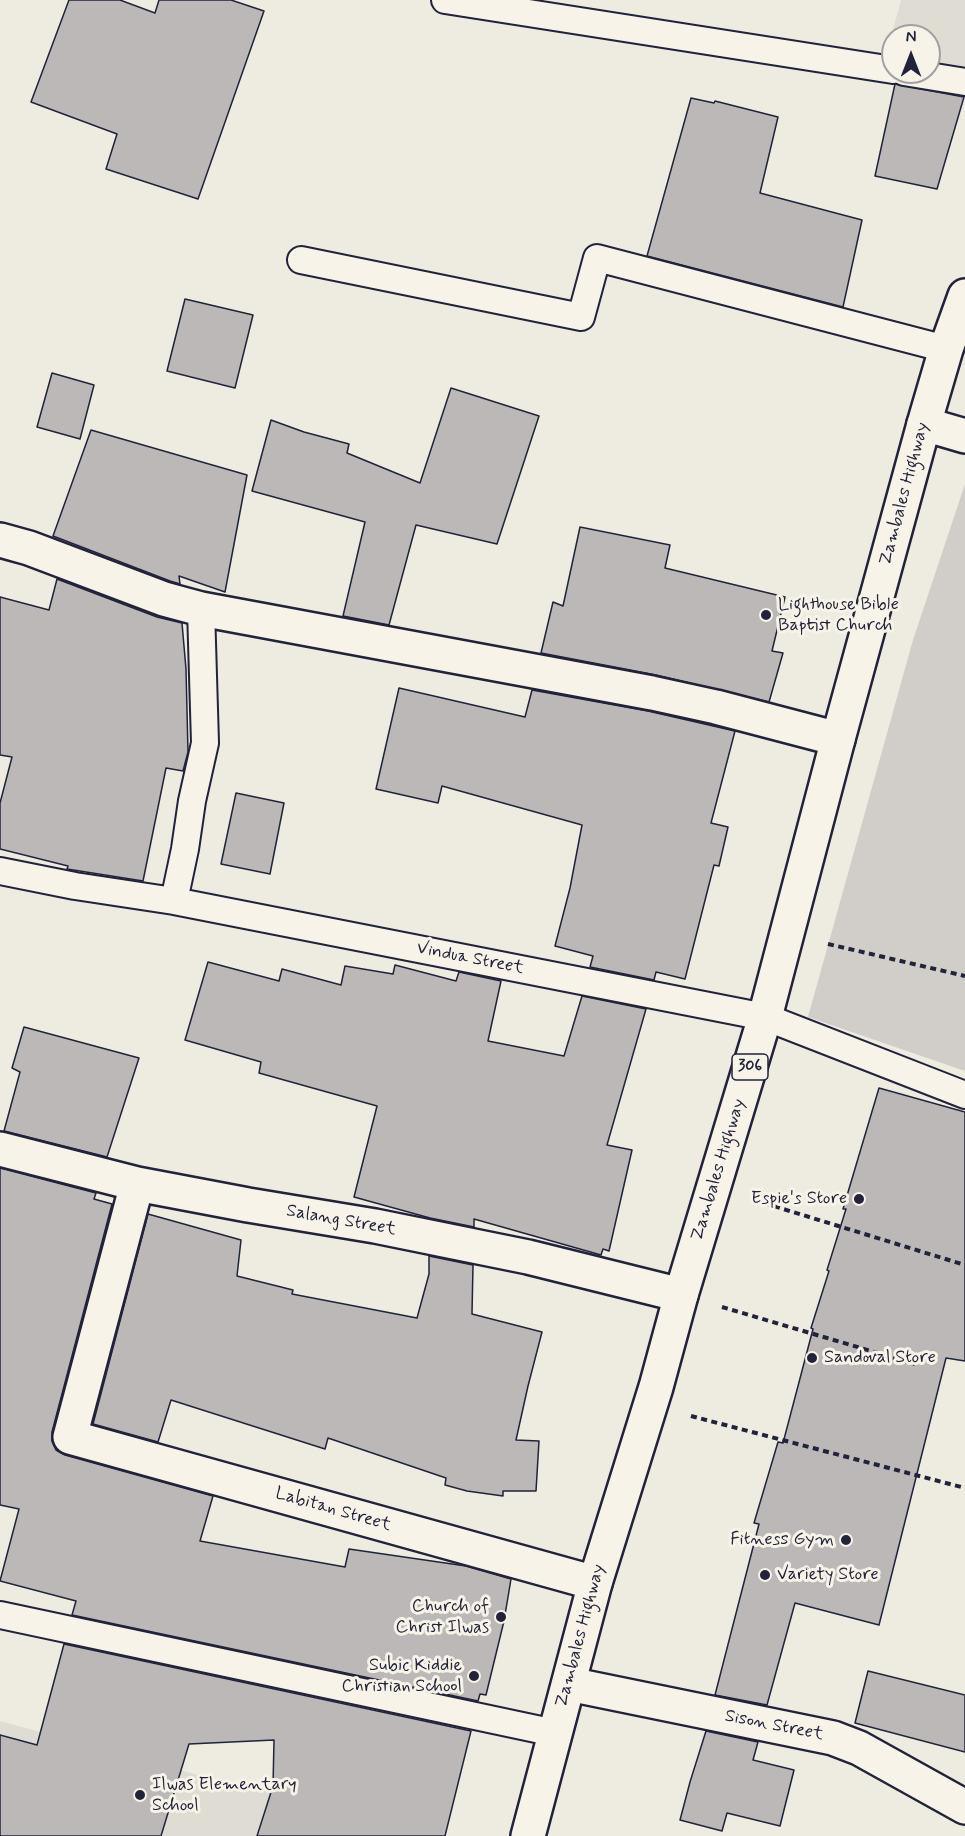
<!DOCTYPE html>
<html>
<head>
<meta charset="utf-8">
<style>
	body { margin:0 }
	#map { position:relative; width:965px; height:1836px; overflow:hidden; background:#eeebe1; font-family:Mynerve,sans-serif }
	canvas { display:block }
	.north { position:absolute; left:881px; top:24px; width:60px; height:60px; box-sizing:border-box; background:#f7f3e8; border:2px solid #a29fa3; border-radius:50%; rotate:0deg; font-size:16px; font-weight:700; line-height:24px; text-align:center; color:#22223b }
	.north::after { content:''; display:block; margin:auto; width:21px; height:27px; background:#22223b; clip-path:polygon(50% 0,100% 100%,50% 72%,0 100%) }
</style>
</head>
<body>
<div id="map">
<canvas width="965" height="1836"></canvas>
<div class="north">N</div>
</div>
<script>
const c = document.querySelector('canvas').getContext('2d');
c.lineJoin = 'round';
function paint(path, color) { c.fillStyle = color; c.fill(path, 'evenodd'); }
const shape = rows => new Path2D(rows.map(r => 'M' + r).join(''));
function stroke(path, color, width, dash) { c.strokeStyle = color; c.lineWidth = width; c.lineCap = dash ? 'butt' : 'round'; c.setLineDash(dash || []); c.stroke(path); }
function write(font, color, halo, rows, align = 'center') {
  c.font = font + ' Mynerve,sans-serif'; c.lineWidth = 6; c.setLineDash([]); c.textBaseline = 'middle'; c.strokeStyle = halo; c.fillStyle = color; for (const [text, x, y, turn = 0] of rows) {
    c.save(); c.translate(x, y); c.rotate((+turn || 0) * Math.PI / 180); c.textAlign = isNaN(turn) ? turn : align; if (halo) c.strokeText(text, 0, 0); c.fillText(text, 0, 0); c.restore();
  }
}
paint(shape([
	[901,0,965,0,965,68,929,63,929,36,893,36,893,57,886,56],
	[0,1721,191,1773,370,1817,365,1836,0,1836]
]), '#dfdcd4');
paint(shape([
	[965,484,965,1071,808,1017,913,640]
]), '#d1cdc9');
const building = shape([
	[69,0,120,0,155,13,159,0,231,0,264,11,198,199,106,169,117,134,31,102,69,0],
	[895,84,964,97,937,189,875,176,895,84],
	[691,98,714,103,715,101,778,117,760,193,862,220,843,307,647,256,691,98],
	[185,299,253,315,235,388,167,371,185,299],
	[52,373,94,385,80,439,37,427,52,373],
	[451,388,539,416,497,544,416,525,389,625,343,616,365,522,252,491,271,420,304,432,349,444,347,453,420,483,451,388],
	[91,430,247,475,225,592,179,576,180,584,170,581,53,536,91,430],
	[580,527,670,545,665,568,785,597,772,651,783,653,769,702,656,675,541,653,553,602,563,606,580,527],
	[57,579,157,617,182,623,186,669,188,752,183,771,166,768,143,881,67,869,68,866,0,849,0,803,12,757,0,755,0,597,49,610,57,579],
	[399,688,525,717,532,690,648,711,735,731,711,823,728,827,719,866,714,865,685,979,656,972,654,980,590,967,593,956,555,946,570,888,582,825,442,786,438,803,376,789,399,688],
	[236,793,284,803,270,874,221,864,236,793],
	[208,962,279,981,282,969,341,985,345,966,393,974,395,965,456,981,459,972,501,981,488,1041,564,1056,582,996,646,1009,607,1145,632,1150,609,1251,603,1249,601,1255,474,1219,474,1227,430,1218,354,1197,377,1106,259,1073,261,1062,185,1040,208,962],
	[24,1027,139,1058,107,1157,4,1131,20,1072,12,1068,24,1027],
	[879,1088,965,1112,965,1361,946,1358,879,1625,795,1603,767,1705,715,1695,759,1524,754,1523,778,1442,783,1443,813,1329,811,1328,829,1271,827,1270,846,1209,843,1209,879,1088],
	[0,1168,96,1193,94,1199,112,1204,52,1432,52,1441,56,1450,65,1455,213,1496,200,1541,345,1567,349,1549,466,1566,511,1579,504,1621,486,1695,480,1694,478,1701,72,1615,76,1601,0,1581,19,1509,0,1505,0,1168],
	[148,1214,241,1240,237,1276,293,1290,292,1294,417,1318,429,1274,429,1256,473,1265,472,1314,542,1332,528,1386,516,1440,539,1441,536,1491,503,1491,503,1496,467,1491,445,1485,446,1478,328,1438,325,1449,171,1400,158,1442,93,1424,148,1214],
	[64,1644,471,1731,445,1836,257,1836,273,1786,274,1740,189,1744,161,1836,0,1836,0,1735,37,1745,64,1644],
	[868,1671,965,1695,965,1752,855,1723,868,1671],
	[706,1731,758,1742,753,1760,794,1770,780,1826,727,1813,722,1831,680,1820,690,1782,706,1731]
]);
paint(building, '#bbb8b7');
stroke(building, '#22223b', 1.5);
const service = shape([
	[445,0,893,70],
	[904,72,965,82],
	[301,260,581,317,597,258,946,349],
	[0,871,75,886,174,901,765,1017,965,1095],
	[174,901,185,849,192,801,205,743,201,609],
	[0,1615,555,1733]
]);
const minor = shape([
	[924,424,965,436],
	[0,540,29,548,164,599,201,609,652,693,716,707,838,739],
	[0,1149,137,1184,248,1205,375,1226,528,1257,681,1295],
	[137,1184,70,1437,595,1583],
	[569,1684,833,1738,859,1748,965,1807]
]);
const primary = shape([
	[528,1836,595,1583,656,1387,681,1295,765,1017,838,739,924,424,946,349,965,296]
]);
stroke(service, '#22223b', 30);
stroke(minor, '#22223b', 38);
stroke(primary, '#22223b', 38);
stroke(shape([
	[828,944,965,976],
	[754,1200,965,1265],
	[722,1307,915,1364],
	[691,1416,965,1488]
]), '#22223b', 4, [6, 4.5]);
stroke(service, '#f7f3e8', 26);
stroke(minor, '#f7f3e8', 33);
stroke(primary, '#f7f3e8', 33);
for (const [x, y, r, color] of [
	[766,615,6,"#22223b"],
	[859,1199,6,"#22223b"],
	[812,1358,6,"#22223b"],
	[846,1540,6,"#22223b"],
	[765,1575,6,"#22223b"],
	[501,1617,6,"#22223b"],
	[474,1676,6,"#22223b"],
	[140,1795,6,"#22223b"]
]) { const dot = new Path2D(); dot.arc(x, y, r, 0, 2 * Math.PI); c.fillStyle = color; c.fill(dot); stroke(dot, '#f7f3e8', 2); }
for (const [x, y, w] of [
	[750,1067,36]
]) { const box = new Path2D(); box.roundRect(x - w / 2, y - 13, w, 26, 4.5); c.fillStyle = '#f7f3e8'; c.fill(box); stroke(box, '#22223b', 1.5); }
write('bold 16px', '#22223b', null, [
	["306",750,1067]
]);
write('18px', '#22223b', '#f7f3e8', [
	["Zambales Highway",905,494,-75],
	["Vindua Street",470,959,11],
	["Zambales Highway",719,1170,-73],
	["Salang Street",341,1221,10],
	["Labitan Street",333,1510,16],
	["Zambales Highway",581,1636,-75],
	["Sison Street",774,1726,11]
]);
write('18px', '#22223b', '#f7f3e8', [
	["Lighthouse Bible",778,605],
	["Baptist Church",778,626],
	["Espie's Store",847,1199,"right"],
	["Sandoval Store",824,1358],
	["Fitness Gym",834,1540,"right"],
	["Variety Store",777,1575],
	["Church of",489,1607,"right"],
	["Christ Ilwas",489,1628,"right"],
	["Subic Kiddie",462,1666,"right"],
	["Christian School",462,1687,"right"],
	["Ilwas Elementary",152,1785],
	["School",152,1806]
], 'left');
</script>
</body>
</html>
